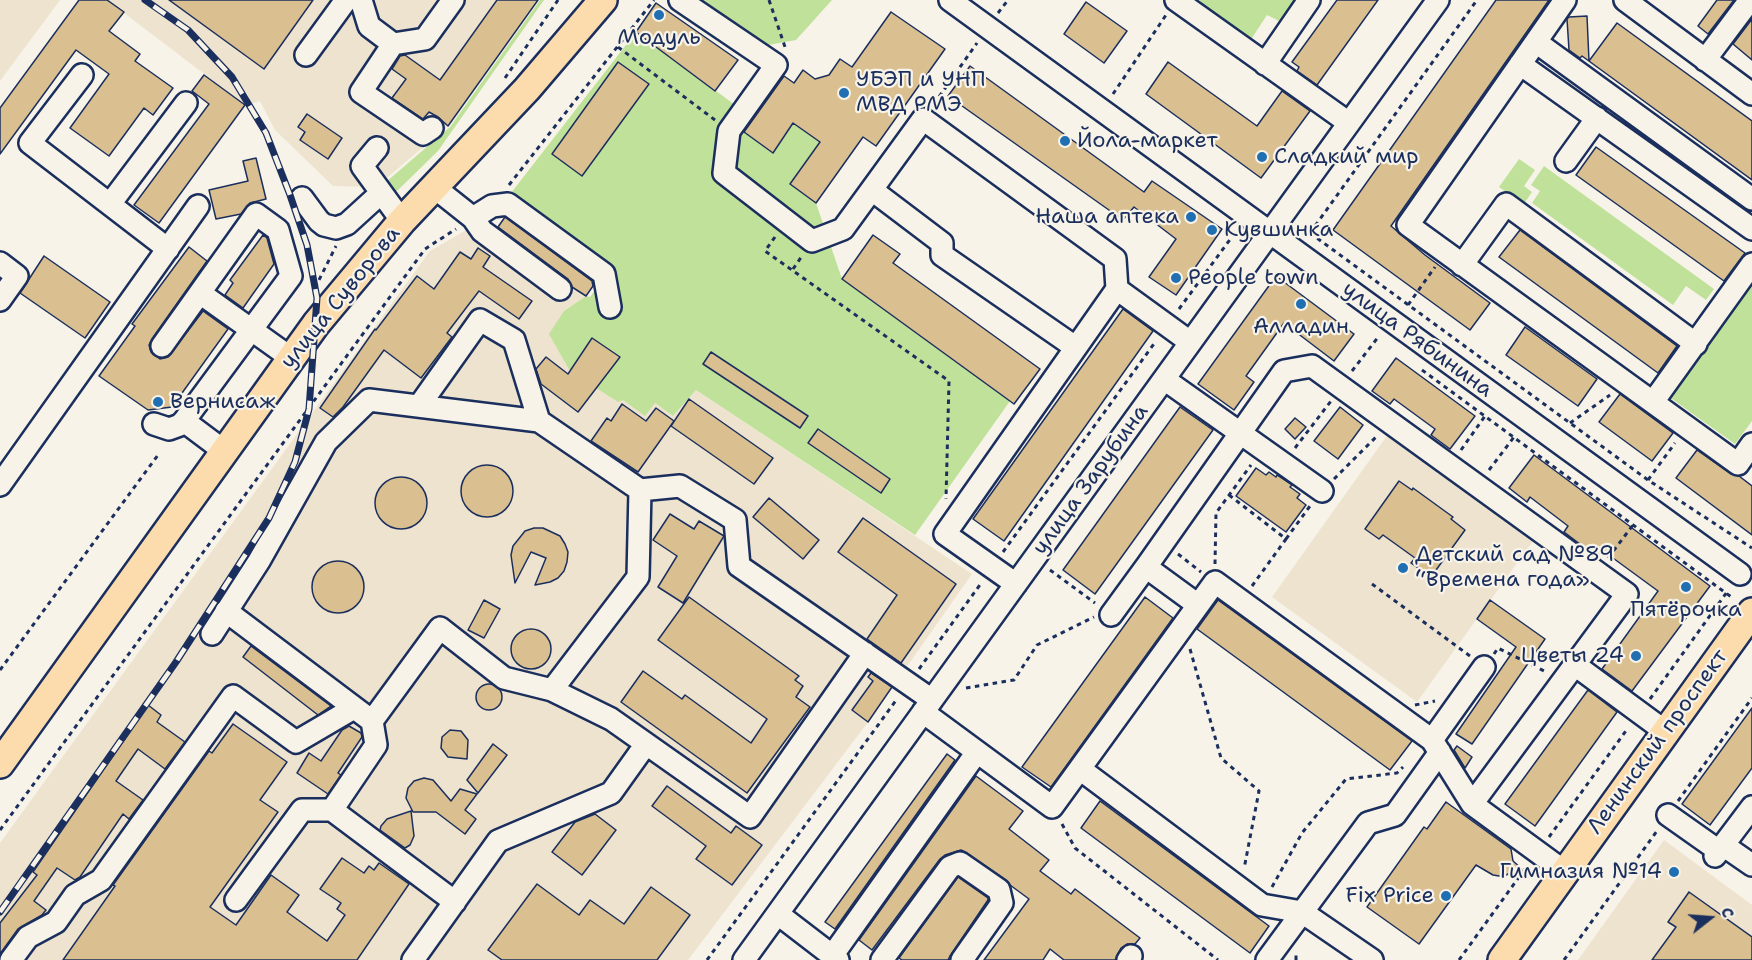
<!DOCTYPE html>
<html>
<head>
<meta charset="utf-8">
<style>
	body { margin:0 }
	#map { position:relative; width:1752px; height:960px; overflow:hidden; background:#f7f3e8; font-family:"Shantell Sans",sans-serif }
	canvas { display:block }
	.north { position:absolute; left:1680px; top:888px; width:60px; height:60px; -webkit-text-stroke:4px #f7f3e8; paint-order:stroke; rotate:73deg; font-size:16px; font-weight:700; line-height:24px; text-align:center; color:#1b2f5e }
	.north::after { content:''; display:block; margin:auto; width:21px; height:27px; background:#1b2f5e; clip-path:polygon(50% 0,100% 100%,50% 72%,0 100%) }
</style>
</head>
<body>
<div id="map">
<canvas width="1752" height="960"></canvas>
<div class="north">С</div>
</div>
<script>
const c = document.querySelector('canvas').getContext('2d');
c.lineJoin = 'round';
function paint(path, color) { c.fillStyle = color; c.fill(path, 'evenodd'); }
const shape = rows => new Path2D(rows.map(r => 'M' + r).join(''));
function stroke(path, color, width, dash) { c.strokeStyle = color; c.lineWidth = width; c.lineCap = dash ? 'butt' : 'round'; c.setLineDash(dash || []); c.stroke(path); }
function write(font, color, halo, rows, align = 'center') {
  c.font = font + ' "Shantell Sans",sans-serif'; c.lineWidth = 4.5; c.setLineDash([]); c.textBaseline = 'middle'; c.strokeStyle = halo; c.fillStyle = color; for (const [text, x, y, turn = 0] of rows) {
    c.save(); c.translate(x, y); c.rotate((+turn || 0) * Math.PI / 180); c.textAlign = isNaN(turn) ? turn : align; if (halo) c.strokeText(text, 0, 0); c.fillText(text, 0, 0); c.restore();
  }
}
paint(shape([
	[0,0,60,0,0,81],
	[107,0,538,0,448,126,382,182,368,187,333,186,275,130,260,101,245,105],
	[468,229,494,232,586,296,564,311,623,399,655,403,673,416,696,390,972,574,868,722,688,960,0,960,0,843,430,251],
	[1389,433,1535,538,1417,702,1272,597],
	[1664,840,1752,905,1752,960,1578,960]
]), '#eee3ce');
paint(shape([
	[540,0,544,0,438,151,396,192,392,189,386,182,450,127],
	[699,0,832,0,796,40,768,45],
	[1200,0,1297,0,1281,22,1267,15,1250,41,1202,8],
	[636,32,750,116,741,130,772,152,793,123,820,142,791,184,816,203,842,279,1010,401,915,535,696,390,673,416,655,403,645,416,623,400,618,402,570,371,549,334,564,311,586,296,590,297,611,267,511,193],
	[1519,159,1535,170,1524,186,1532,192,1524,204,1499,187],
	[1544,166,1714,289,1706,300,1686,286,1673,305,1532,203,1540,191,1531,185],
	[1752,274,1752,421,1735,444,1665,394]
]), '#c0e19a');
const building = shape([
	[79,0,107,0,124,12,109,31,140,54,135,61,173,88,153,115,144,108,109,156,70,128,109,74,76,50,0,154,0,108,79,0],
	[169,0,313,0,264,69,169,0],
	[497,0,538,0,448,126,438,117,429,112,423,119,392,98,406,79,392,69,400,56,405,55,440,80,497,0],
	[1337,0,1378,0,1317,85,1297,71,1299,67,1292,62,1337,0],
	[1496,0,1549,0,1391,226,1425,255,1490,303,1470,330,1333,230,1496,0],
	[1717,0,1734,0,1708,34,1698,26,1717,0],
	[1086,2,1127,31,1104,63,1064,34,1086,2],
	[656,3,738,60,715,91,636,32,656,3],
	[891,12,945,49,876,146,863,137,816,203,790,184,820,142,793,123,773,153,744,132,784,76,794,83,803,70,815,79,829,75,840,59,852,67,891,12],
	[1587,16,1589,61,1617,23,1752,121,1752,180,1582,56,1580,58,1569,50,1567,19,1569,17,1587,16],
	[1752,19,1752,60,1733,44,1752,19],
	[618,62,649,84,582,176,552,154,618,62],
	[1168,62,1257,126,1282,91,1310,111,1261,178,1146,94,1168,62],
	[970,66,1144,192,1152,181,1222,229,1176,295,1149,277,1176,239,1134,207,1123,220,948,96,970,66],
	[204,75,245,105,159,223,134,205,209,104,192,91,204,75],
	[307,114,342,138,328,159,300,140,305,132,298,127,307,114],
	[1596,147,1745,253,1724,281,1576,175,1596,147],
	[256,158,266,199,250,203,241,214,216,219,209,190,248,181,243,161,256,158],
	[505,217,592,281,593,286,586,296,572,287,568,279,498,227,505,217],
	[1520,230,1677,346,1658,373,1499,257,1520,230],
	[263,235,267,238,274,264,243,308,225,295,233,283,230,280,263,235],
	[873,235,900,254,893,263,1040,369,1014,404,842,279,873,235],
	[189,247,207,261,152,339,149,345,151,352,160,359,168,357,203,311,228,329,172,407,148,410,99,376,135,326,132,324,189,247],
	[478,248,490,256,483,267,532,301,519,319,479,291,447,333,452,337,421,378,384,350,343,407,333,417,320,408,375,329,376,330,417,276,434,289,460,252,471,259,478,248],
	[44,256,110,302,85,338,20,293,44,256],
	[1276,276,1354,334,1334,361,1284,323,1246,376,1254,382,1234,410,1198,384,1276,276],
	[1123,309,1153,331,1004,541,973,519,1123,309],
	[1525,327,1597,379,1578,406,1506,355,1525,327],
	[592,338,620,357,578,412,541,384,536,369,546,357,568,374,592,338],
	[711,352,808,416,800,428,703,364,711,352],
	[1396,358,1475,416,1450,449,1431,435,1435,429,1394,399,1390,404,1372,391,1396,358],
	[1620,394,1673,433,1652,461,1599,422,1620,394],
	[689,399,773,458,754,484,671,426,689,399],
	[622,404,646,421,656,408,674,421,638,472,591,441,607,418,611,421,622,404],
	[1180,407,1213,430,1095,594,1063,570,1180,407],
	[1340,407,1363,425,1338,459,1314,441,1340,407],
	[1295,418,1306,427,1295,439,1285,429,1295,418],
	[818,429,890,479,881,493,808,443,818,429],
	[1697,450,1731,474,1739,476,1752,486,1752,535,1676,478,1697,450],
	[1534,455,1710,586,1632,691,1602,669,1658,591,1602,550,1597,557,1564,532,1568,526,1530,497,1527,502,1509,488,1534,455],
	'461 491a26 26 0 1 1 52 0a26 26 0 1 1-52 0Z',
	[1256,468,1266,475,1269,472,1276,477,1277,475,1292,485,1290,487,1300,494,1297,498,1306,505,1286,532,1236,496,1256,468],
	'375 503a26 26 0 1 1 52 0a26 26 0 1 1-52 0Z',
	[1399,481,1412,490,1413,488,1453,517,1451,519,1465,530,1431,577,1411,563,1415,558,1383,535,1379,539,1365,529,1399,481],
	[769,498,819,540,803,559,753,517,769,498],
	[670,514,694,529,699,521,724,536,683,603,658,587,677,556,653,540,670,514],
	[863,518,956,584,901,663,867,639,897,595,838,552,863,518],
	[534,528,543,528,560,536,565,544,568,552,567,562,564,571,558,578,550,582,535,585,546,558,531,552,515,583,511,555,513,546,525,531,534,528],
	'312 587a26 26 0 1 1 52 0a26 26 0 1 1-52 0Z',
	[689,597,799,676,795,680,803,686,796,697,810,707,747,793,621,702,643,671,682,699,685,695,751,743,767,719,658,640,689,597],
	[1145,597,1173,618,1051,787,1022,767,1145,597],
	[484,600,500,609,484,638,468,630,484,600],
	[1218,600,1412,741,1390,770,1197,629,1218,600],
	[1490,600,1545,639,1472,744,1456,734,1516,647,1477,619,1490,600],
	'511 649a20 20 0 1 1 40 0a20 20 0 1 1-40 0Z',
	[251,646,331,706,318,715,243,657,251,646],
	[871,673,892,687,868,722,852,710,873,681,868,677,871,673],
	'476 697a13 13 0 1 1 26 0a13 13 0 1 1-26 0Z',
	[1588,690,1617,712,1535,826,1505,804,1588,690],
	[148,705,161,715,157,722,185,742,165,769,138,749,116,781,143,800,129,819,123,814,80,877,75,880,57,868,34,901,46,910,42,915,18,929,0,954,0,923,37,875,33,872,148,705],
	[1752,708,1752,768,1710,825,1682,804,1752,708],
	[233,724,287,762,260,800,278,812,210,907,236,925,271,875,299,895,287,912,327,941,345,915,337,909,341,903,320,889,342,858,364,873,369,866,374,870,379,863,409,884,357,960,63,960,115,886,113,885,209,751,212,753,233,724],
	[349,726,361,733,362,737,338,773,341,775,328,794,297,773,309,753,321,761,342,730,349,726],
	[450,730,461,731,468,740,467,759,448,757,441,748,442,737,450,730],
	[493,744,507,755,478,793,467,780,493,744],
	[1457,746,1472,757,1465,768,1454,750,1457,746],
	[947,754,955,760,835,929,825,922,947,754],
	[976,776,1023,811,1009,829,1049,860,1040,871,1071,894,1075,889,1140,938,1135,944,1127,944,1121,948,1115,960,1064,960,1050,949,1043,960,984,960,1029,899,1010,885,1006,880,967,853,961,850,945,855,940,859,872,950,859,940,976,776],
	[424,778,433,780,451,801,460,789,477,794,465,810,476,819,465,834,436,812,413,812,406,798,408,788,414,781,424,778],
	[667,786,731,833,736,826,762,845,732,885,696,859,706,846,652,806,667,786],
	[1100,801,1269,926,1250,953,1081,828,1100,801],
	[1446,802,1511,849,1513,861,1521,868,1506,875,1499,876,1493,875,1476,865,1419,944,1367,907,1424,827,1427,829,1446,802],
	[411,811,414,836,410,845,405,848,380,830,381,826,387,819,411,811],
	[595,814,616,830,582,875,552,852,575,822,595,814],
	[958,877,988,898,988,900,950,956,948,960,902,960,899,958,958,877],
	[537,884,579,915,590,900,624,924,651,887,690,915,657,960,502,960,488,950,537,884],
	[1689,892,1752,937,1752,960,1652,960,1676,927,1668,922,1689,892]
]);
paint(building, '#dabf90');
stroke(building, '#1b2f5e', 1.5);
const minor = shape([
	[361,0,369,26,393,44,361,92,423,134,432,128],
	[680,0,776,65,729,131,724,173,812,241,843,229,923,119,1115,259,1117,289,1190,342],
	[950,0,1740,574],
	[1176,0,1349,123],
	[1565,0,1408,225,1738,464,1752,444],
	[1625,0,1752,94],
	[1536,42,1752,199],
	[393,44,425,39,453,0],
	[306,55,346,0],
	[1705,60,1750,0],
	[1265,64,1309,0],
	[1520,64,1752,229],
	[82,75,30,143,168,249],
	[377,148,362,166,402,221],
	[1566,161,1597,118],
	[434,187,473,218,492,206,508,204,604,274,610,307],
	[872,190,942,243,942,255,1075,347],
	[302,198,319,221,324,225,336,228,347,224,381,193],
	[110,204,186,103],
	[473,218,482,231,560,289],
	[0,263,17,276,0,300],
	[1462,265,1506,204,1696,344],
	[200,293,291,358],
	[1164,379,1322,491],
	[1653,402,1752,264],
	[419,406,480,320,514,340,539,421],
	[184,421,224,451],
	[154,424,169,429,180,425,184,421,291,276,278,230,256,214,162,346],
	[0,485,198,206],
	[1016,584,945,534,1117,289],
	[1198,605,1146,567,1284,371,1312,366,1627,594,1472,804],
	[226,611,372,721,440,628,504,678,552,690,611,719,750,817,865,653],
	[1111,615,1146,567],
	[212,634,259,561,326,442,369,400,539,421,640,490,680,486,735,520,739,566,932,700],
	[1575,665,1666,732],
	[552,690,638,577,640,490],
	[923,712,1052,807,1215,582,1432,740,1472,804,1565,872],
	[1432,740,1484,667],
	[1080,769,1262,905,1302,912,1372,960],
	[332,810,455,902],
	[1668,815,1719,851],
	[1723,845,1752,865],
	[1715,856,1752,807],
	[236,900,302,810,332,810,376,745,372,721],
	[778,914,838,960],
	[832,956,977,752],
	[11,960,28,937,56,922,75,895,101,880,233,696,296,742,354,708],
	[413,960,498,841,611,793,646,744],
	[744,960,1438,0],
	[882,960,950,867,960,863,999,890,1002,903,962,960],
	[1128,960,1131,956],
	[1267,960,1368,823,1395,815,1440,752]
]);
const major = shape([
	[0,764,316,324,402,221,527,89,603,0],
	[1502,960,1752,612]
]);
stroke(minor, '#1b2f5e', 26);
stroke(major, '#1b2f5e', 32);
stroke(shape([
	[769,0,785,47],
	[998,13,1008,0],
	[618,47,715,120],
	[505,78,558,0],
	[1113,94,1166,15],
	[934,104,977,43],
	[509,185,654,0],
	[1310,233,1648,480,1752,548],
	[1310,233,1477,0],
	[775,237,765,251,949,381,946,499],
	[793,269,802,256],
	[315,288,336,246],
	[1408,305,1435,267],
	[1179,309,1237,230],
	[1422,370,1734,599],
	[1352,371,1379,336],
	[1570,423,1610,395],
	[1295,448,1331,401],
	[1461,450,1485,416],
	[1489,470,1514,437],
	[1334,479,1376,437],
	[1648,480,1675,443],
	[1229,495,1286,539,1310,506],
	[1003,552,1156,341],
	[1178,554,1201,572],
	[1608,558,1633,525],
	[1215,564,1216,513,1251,465],
	[1050,570,1095,603],
	[1372,584,1470,656],
	[1252,586,1286,539],
	[1190,649,1221,758,1259,791,1244,869],
	[1494,654,1498,648,1546,672],
	[919,669,982,582],
	[0,670,158,455],
	[966,688,1014,680,1037,645,1094,617],
	[1650,699,1727,592],
	[1415,705,1435,701],
	[1678,801,1752,698],
	[1062,824,1075,848,1218,960],
	[0,830,425,249,456,229],
	[1549,837,1628,728],
	[1272,887,1302,833,1346,779,1397,773,1403,767],
	[707,960,897,699],
	[1296,960,1296,953],
	[1459,960,1527,866],
	[1564,960,1657,831]
]), '#1b2f5e', 3, [4.5, 4.5]);
stroke(minor, '#f7f3e8', 21);
stroke(major, '#fcdcac', 27);
const rail = shape([
	[0,912,176,662,269,518,295,462,309,409,317,298,307,245,290,195,266,133,232,77,188,30,145,0]
]);
stroke(rail, '#1b2f5e', 7);
stroke(rail, '#f7f3e8', 4.5, [14]);
for (const [x, y, r, color] of [
	[659,15,6,"#1f6fb2"],
	[844,93,6,"#1f6fb2"],
	[1065,141,6,"#1f6fb2"],
	[1262,157,6,"#1f6fb2"],
	[1191,217,6,"#1f6fb2"],
	[1212,230,6,"#1f6fb2"],
	[1176,278,6,"#1f6fb2"],
	[1301,304,6,"#1f6fb2"],
	[158,402,6,"#1f6fb2"],
	[1403,568,6,"#1f6fb2"],
	[1686,587,6,"#1f6fb2"],
	[1636,656,6,"#1f6fb2"],
	[1674,872,6,"#1f6fb2"],
	[1446,896,6,"#1f6fb2"]
]) { const dot = new Path2D(); dot.arc(x, y, r, 0, 2 * Math.PI); c.fillStyle = color; c.fill(dot); stroke(dot, '#f7f3e8', 2); }
write('22px', '#1b2f5e', '#f7f3e8', [
	["Модуль",659,38,"center"],
	["УБЭП и УНП",856,80],
	["МВД РМЭ",856,105],
	["Йола-маркет",1077,141],
	["Сладкий мир",1274,157],
	["Наша аптека",1179,217,"right"],
	["Кувшинка",1224,230],
	["People town",1188,278],
	["Алладин",1301,327,"center"],
	["Вернисаж",170,402],
	["Детский сад №89",1415,555],
	["“Времена года»",1415,580],
	["Пятёрочка",1686,610,"center"],
	["Цветы 24",1624,656,"right"],
	["Гимназия №14",1662,872,"right"],
	["Fix Price",1434,896,"right"]
], 'left');
write('22px', '#1b2f5e', '#f7f3e8', [
	["улица Суворова",341,298,-51],
	["улица Рябинина",1417,340,36],
	["улица Зарубина",1091,480,-54],
	["Ленинский проспект",1658,742,-54]
]);
</script>
</body>
</html>
